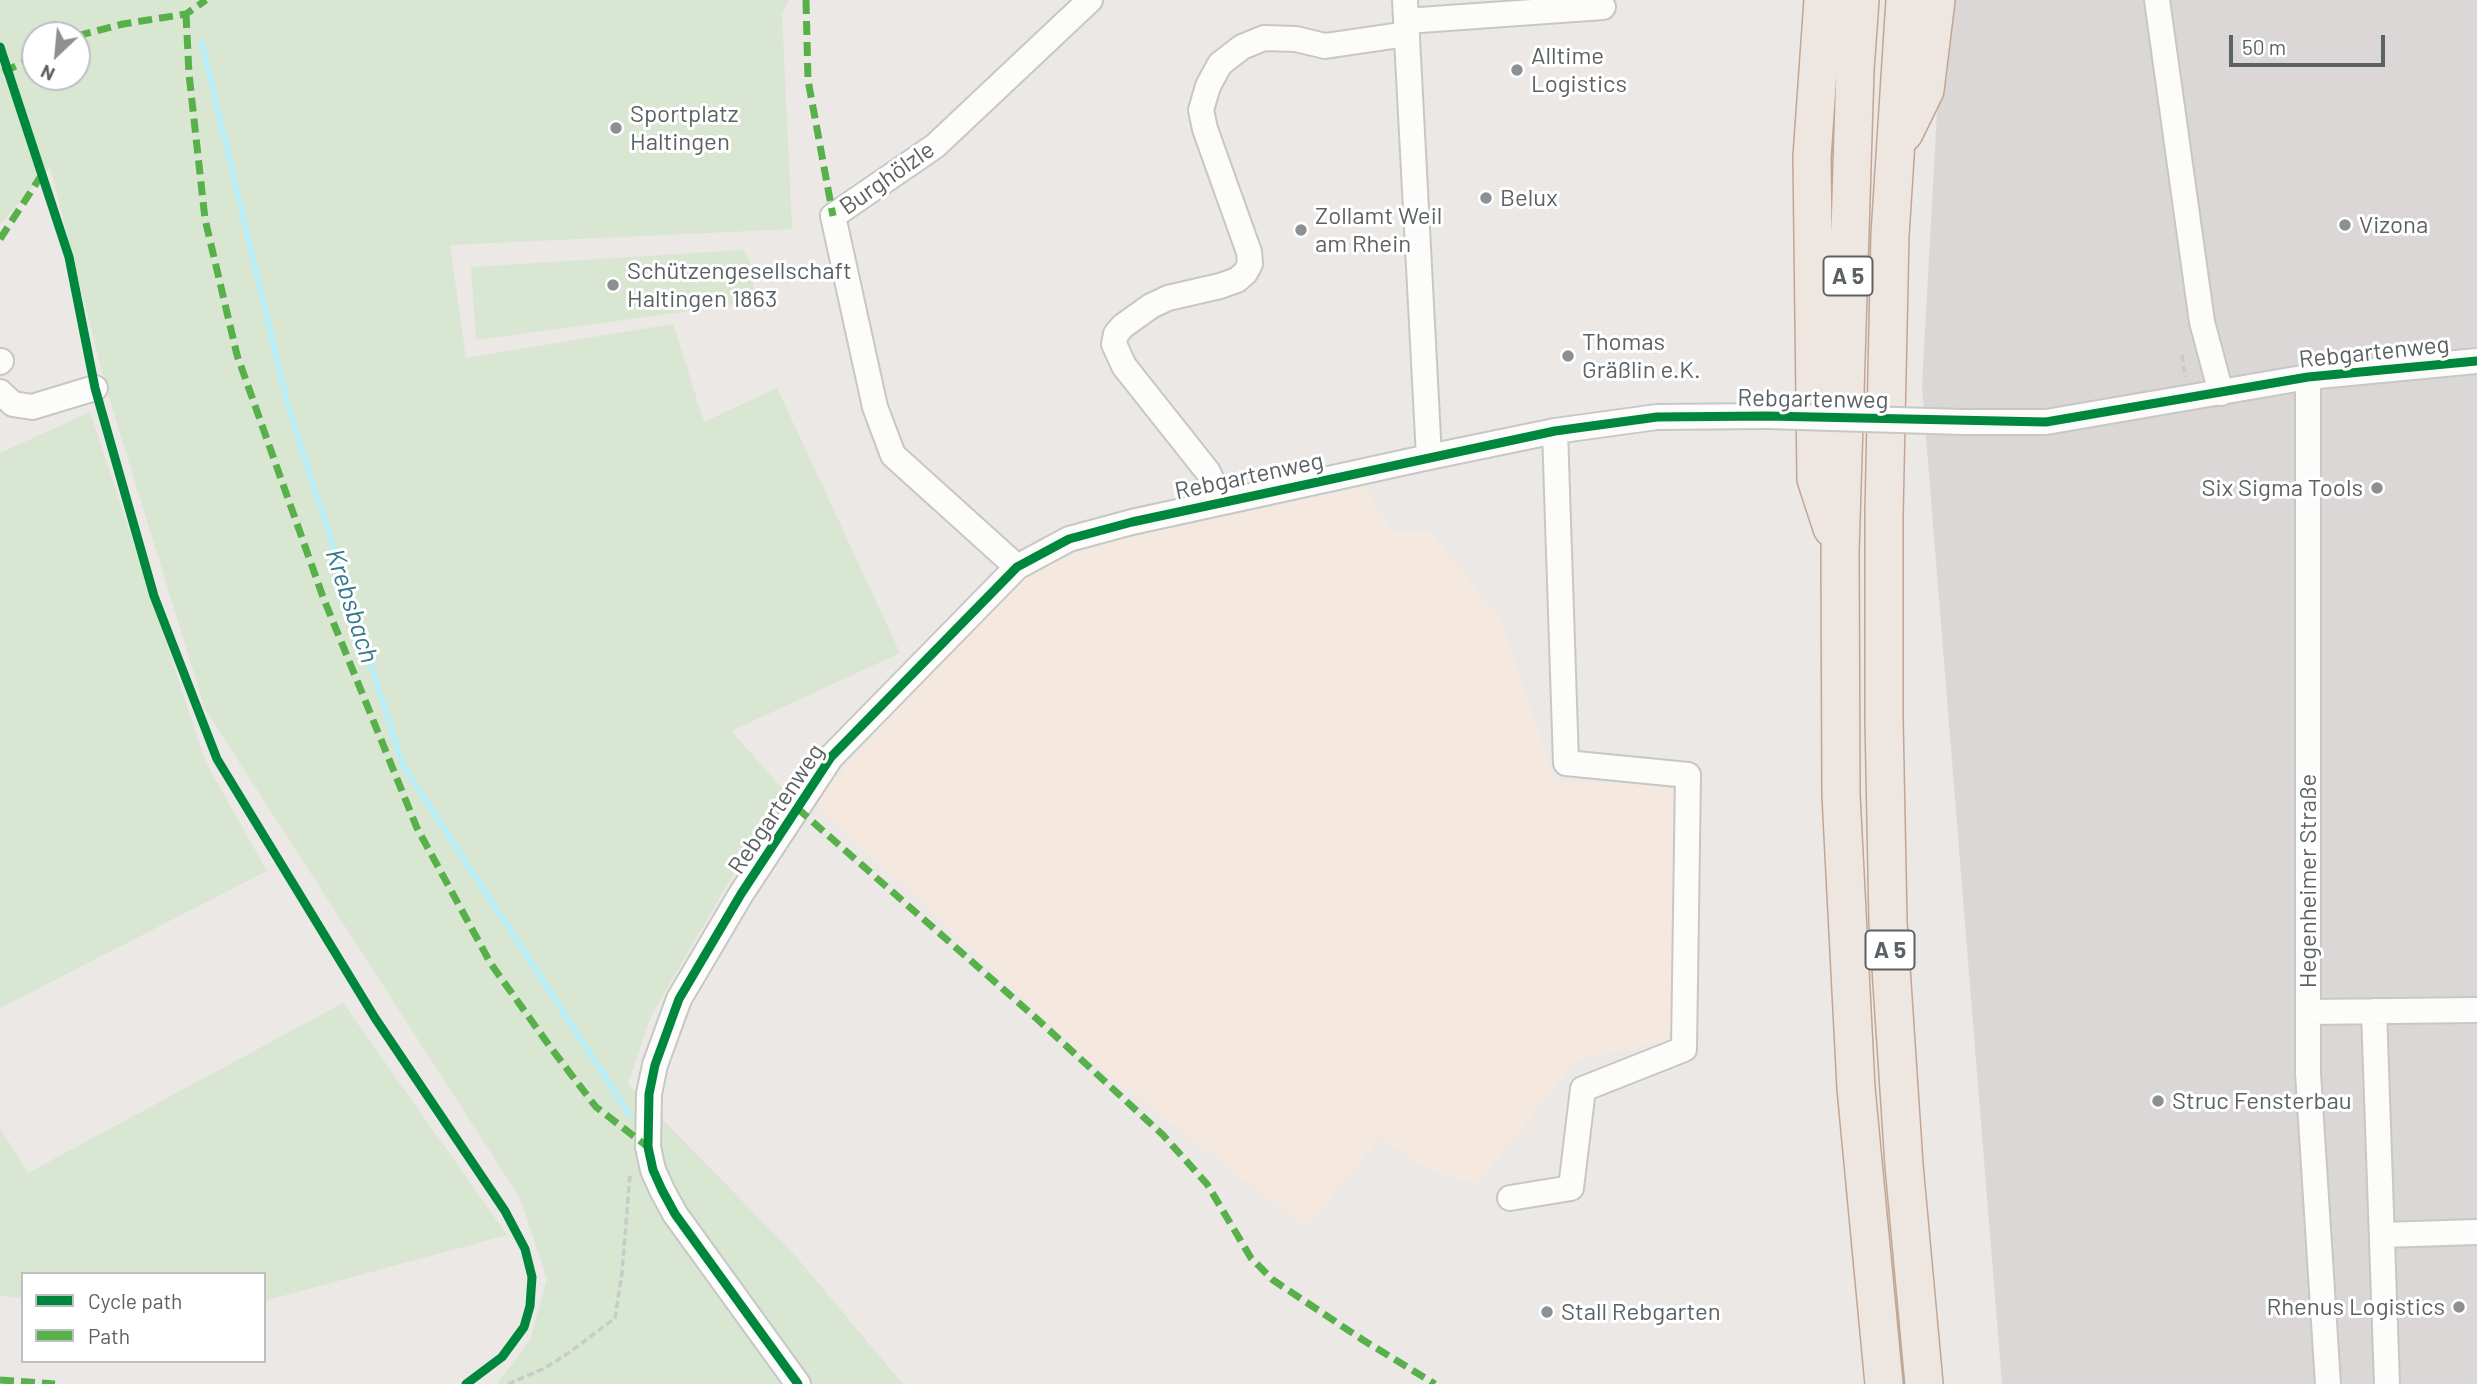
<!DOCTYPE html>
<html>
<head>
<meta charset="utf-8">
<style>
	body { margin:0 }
	#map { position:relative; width:2477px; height:1384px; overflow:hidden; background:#ebe8e6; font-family:Barlow,sans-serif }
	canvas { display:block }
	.legend { position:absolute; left:21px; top:1272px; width:245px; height:91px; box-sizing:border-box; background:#fff; border:2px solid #bdc0c1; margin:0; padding:9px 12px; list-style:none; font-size:21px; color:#5b6164 }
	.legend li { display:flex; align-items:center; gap:14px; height:35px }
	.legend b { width:35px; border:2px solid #bdc0c1 }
	.north { position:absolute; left:21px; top:21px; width:70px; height:70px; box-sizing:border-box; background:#fff; border:2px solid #bdc0c1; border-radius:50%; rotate:206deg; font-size:19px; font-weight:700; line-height:28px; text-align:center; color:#5b6164 }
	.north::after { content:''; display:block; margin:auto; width:24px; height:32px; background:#8d9092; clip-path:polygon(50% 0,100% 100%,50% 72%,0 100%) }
	.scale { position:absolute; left:2229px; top:35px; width:156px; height:32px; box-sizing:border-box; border:4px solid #5b6164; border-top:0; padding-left:9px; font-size:21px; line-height:24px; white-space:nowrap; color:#5b6164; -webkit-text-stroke:5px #fff; paint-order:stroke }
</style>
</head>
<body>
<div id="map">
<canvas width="2477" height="1384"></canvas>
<ul class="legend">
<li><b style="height:9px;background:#00873e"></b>Cycle path</li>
<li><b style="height:9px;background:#58b04a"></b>Path</li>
</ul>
<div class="north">N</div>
<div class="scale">50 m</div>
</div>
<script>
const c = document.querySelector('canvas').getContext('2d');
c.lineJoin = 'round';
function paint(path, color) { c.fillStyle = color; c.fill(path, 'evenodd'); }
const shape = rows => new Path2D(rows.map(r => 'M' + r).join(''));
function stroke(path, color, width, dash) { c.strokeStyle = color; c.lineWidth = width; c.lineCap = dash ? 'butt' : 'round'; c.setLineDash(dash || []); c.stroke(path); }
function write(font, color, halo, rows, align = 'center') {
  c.font = font + ' Barlow,sans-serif'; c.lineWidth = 6; c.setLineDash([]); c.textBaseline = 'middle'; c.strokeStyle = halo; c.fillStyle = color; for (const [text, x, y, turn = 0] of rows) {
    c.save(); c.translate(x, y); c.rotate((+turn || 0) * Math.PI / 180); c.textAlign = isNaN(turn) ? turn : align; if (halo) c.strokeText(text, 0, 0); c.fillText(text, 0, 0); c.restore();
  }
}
paint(shape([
	[1364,487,1392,532,1430,532,1500,618,1556,782,1673,784,1674,1039,1576,1060,1478,1183,1457,1179,1435,1171,1408,1157,1381,1136,1306,1228,1081,1053,815,803,910,691,1025,575,1101,543]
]), '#f5e9df');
paint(shape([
	[1949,0,2477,0,2477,1384,2002,1384,1922,387,1940,56]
]), '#dbd7d6');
paint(shape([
	[0,0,789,0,782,13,792,229,450,245,466,358,673,324,704,422,777,388,900,653,731,731,788,795,727,885,651,1016,628,1084,792,1252,903,1384,497,1384,530,1340,547,1279,520,1198,205,709,107,391,50,167,0,225],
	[35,35,77,35,77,77,35,77],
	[742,250,749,259,756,302,476,340,471,267],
	[90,412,206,763,267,871,0,1008,0,453],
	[343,1003,507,1235,264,1301,264,1274,23,1274,23,1298,0,1296,0,1128,28,1173]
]), '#d9e6d1');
stroke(shape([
	[202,43,288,406,403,765,630,1115]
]), '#b9eef7', 6);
const minor = shape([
	[1405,0,1429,457],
	[2157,0,2202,322,2221,393],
	[1406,21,1603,7],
	[0,362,1,361],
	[2308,377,2308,1073,2328,1384],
	[0,392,13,404,32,407,95,388],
	[1963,422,2046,422,2308,377,2477,361],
	[1222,502,1208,472,1124,366,1114,344,1116,334,1123,326,1151,306,1168,298,1220,286,1237,280,1245,273,1250,264,1249,252,1205,129,1201,110,1208,86,1220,64,1242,47,1264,38,1296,39,1325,46,1407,34],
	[1017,567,893,455,875,407,833,216,935,146,1090,0],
	[2374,1011,2387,1384],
	[2308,1012,2477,1010],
	[1510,1198,1571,1188,1583,1089,1684,1049,1688,775,1566,763,1555,431],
	[2382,1235,2477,1232],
	[798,1384,675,1214,662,1190,653,1170,648,1147,649,1094,655,1065,679,999,741,894,831,757,1017,567,1069,539,1132,522,1429,457,1555,431,1657,417,1767,416]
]);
const highway = shape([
	[1823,0,1812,157,1816,479,1832,528],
	[1860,0,1855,70,1840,552,1841,795,1856,1088,1884,1384],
	[1905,0,1890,235,1884,514,1884,719,1888,922,1904,1165,1924,1384],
	[1904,133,1925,90,1936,0]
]);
stroke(minor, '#c7c7c6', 28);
stroke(highway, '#c2a693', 40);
stroke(shape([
	[2182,355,2185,377],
	[508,1384,545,1368,570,1352,615,1318,622,1273,630,1174]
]), '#c6ccc8', 3.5, [7, 3.5]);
stroke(minor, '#fcfcfb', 24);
stroke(highway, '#eee6e0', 37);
const minorBridge = shape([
	[1767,416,1963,422]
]);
stroke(minorBridge, '#c7c7c6', 28, []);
stroke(minorBridge, '#fcfcfb', 24);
stroke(shape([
	[806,0,808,80,833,216],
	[186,14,189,74,205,219,237,355,323,597,417,828,491,964,551,1048,596,1107,648,1147],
	[77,36,123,24,186,14,206,0],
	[3,72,35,57],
	[0,239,41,176],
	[797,808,1036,1018,1163,1135,1207,1184,1251,1258,1273,1280,1363,1340,1435,1384],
	[0,1380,55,1384]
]), '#58b04a', 7, [14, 7]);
stroke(shape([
	[0,47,69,257,95,388,154,596,217,759,375,1018,505,1211,525,1249,532,1277,530,1306,524,1327,502,1357,466,1384],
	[798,1384,675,1214,662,1190,653,1170,648,1147,649,1094,655,1065,679,999,741,894,831,757,1017,567,1069,539,1132,522,1555,431,1657,417,1767,416,2046,422,2308,377,2477,361]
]), '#00873e', 9);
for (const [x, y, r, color] of [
	[1517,70,7,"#8d9092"],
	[616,128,7,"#8d9092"],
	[1486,198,7,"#8d9092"],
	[2345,225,7,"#8d9092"],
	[1301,230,7,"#8d9092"],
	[613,285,7,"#8d9092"],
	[1568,356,7,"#8d9092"],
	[2377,488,7,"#8d9092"],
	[2158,1101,7,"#8d9092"],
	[2459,1307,7,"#8d9092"],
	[1547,1312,7,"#8d9092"]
]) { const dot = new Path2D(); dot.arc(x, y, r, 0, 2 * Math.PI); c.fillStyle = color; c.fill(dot); stroke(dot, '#fff', 2.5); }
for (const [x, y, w] of [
	[1848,276,49],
	[1890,950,49]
]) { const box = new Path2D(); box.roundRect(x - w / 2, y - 19.5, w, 39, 5); c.fillStyle = '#fff'; c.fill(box); stroke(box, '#5b6164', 2); }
write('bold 23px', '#5b6164', null, [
	["A 5",1848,276],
	["A 5",1890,950]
]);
write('24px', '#5b6164', '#fff', [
	["Alltime",1531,56],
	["Logistics",1531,84],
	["Sportplatz",630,114],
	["Haltingen",630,142],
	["Belux",1500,198],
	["Zollamt Weil",1315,216],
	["am Rhein",1315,244],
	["Vizona",2359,225],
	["Schützengesellschaft",627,271],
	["Haltingen 1863",627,299],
	["Thomas",1582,342],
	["Gräßlin e.K.",1582,370],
	["Six Sigma Tools",2363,488,"right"],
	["Struc Fensterbau",2172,1101],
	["Rhenus Logistics",2445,1307,"right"],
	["Stall Rebgarten",1561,1312]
], 'left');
write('24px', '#5b6164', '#fff', [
	["Burghölzle",887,178,-35],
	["Rebgartenweg",2374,352,-6],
	["Rebgartenweg",1813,399,1],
	["Rebgartenweg",1249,476,-12],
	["Rebgartenweg",776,809,-56],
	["Hegenheimer Straße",2308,881,-90]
]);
write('italic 26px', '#36798c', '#fff', [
	["Krebsbach",352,606,72]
]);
</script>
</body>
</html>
